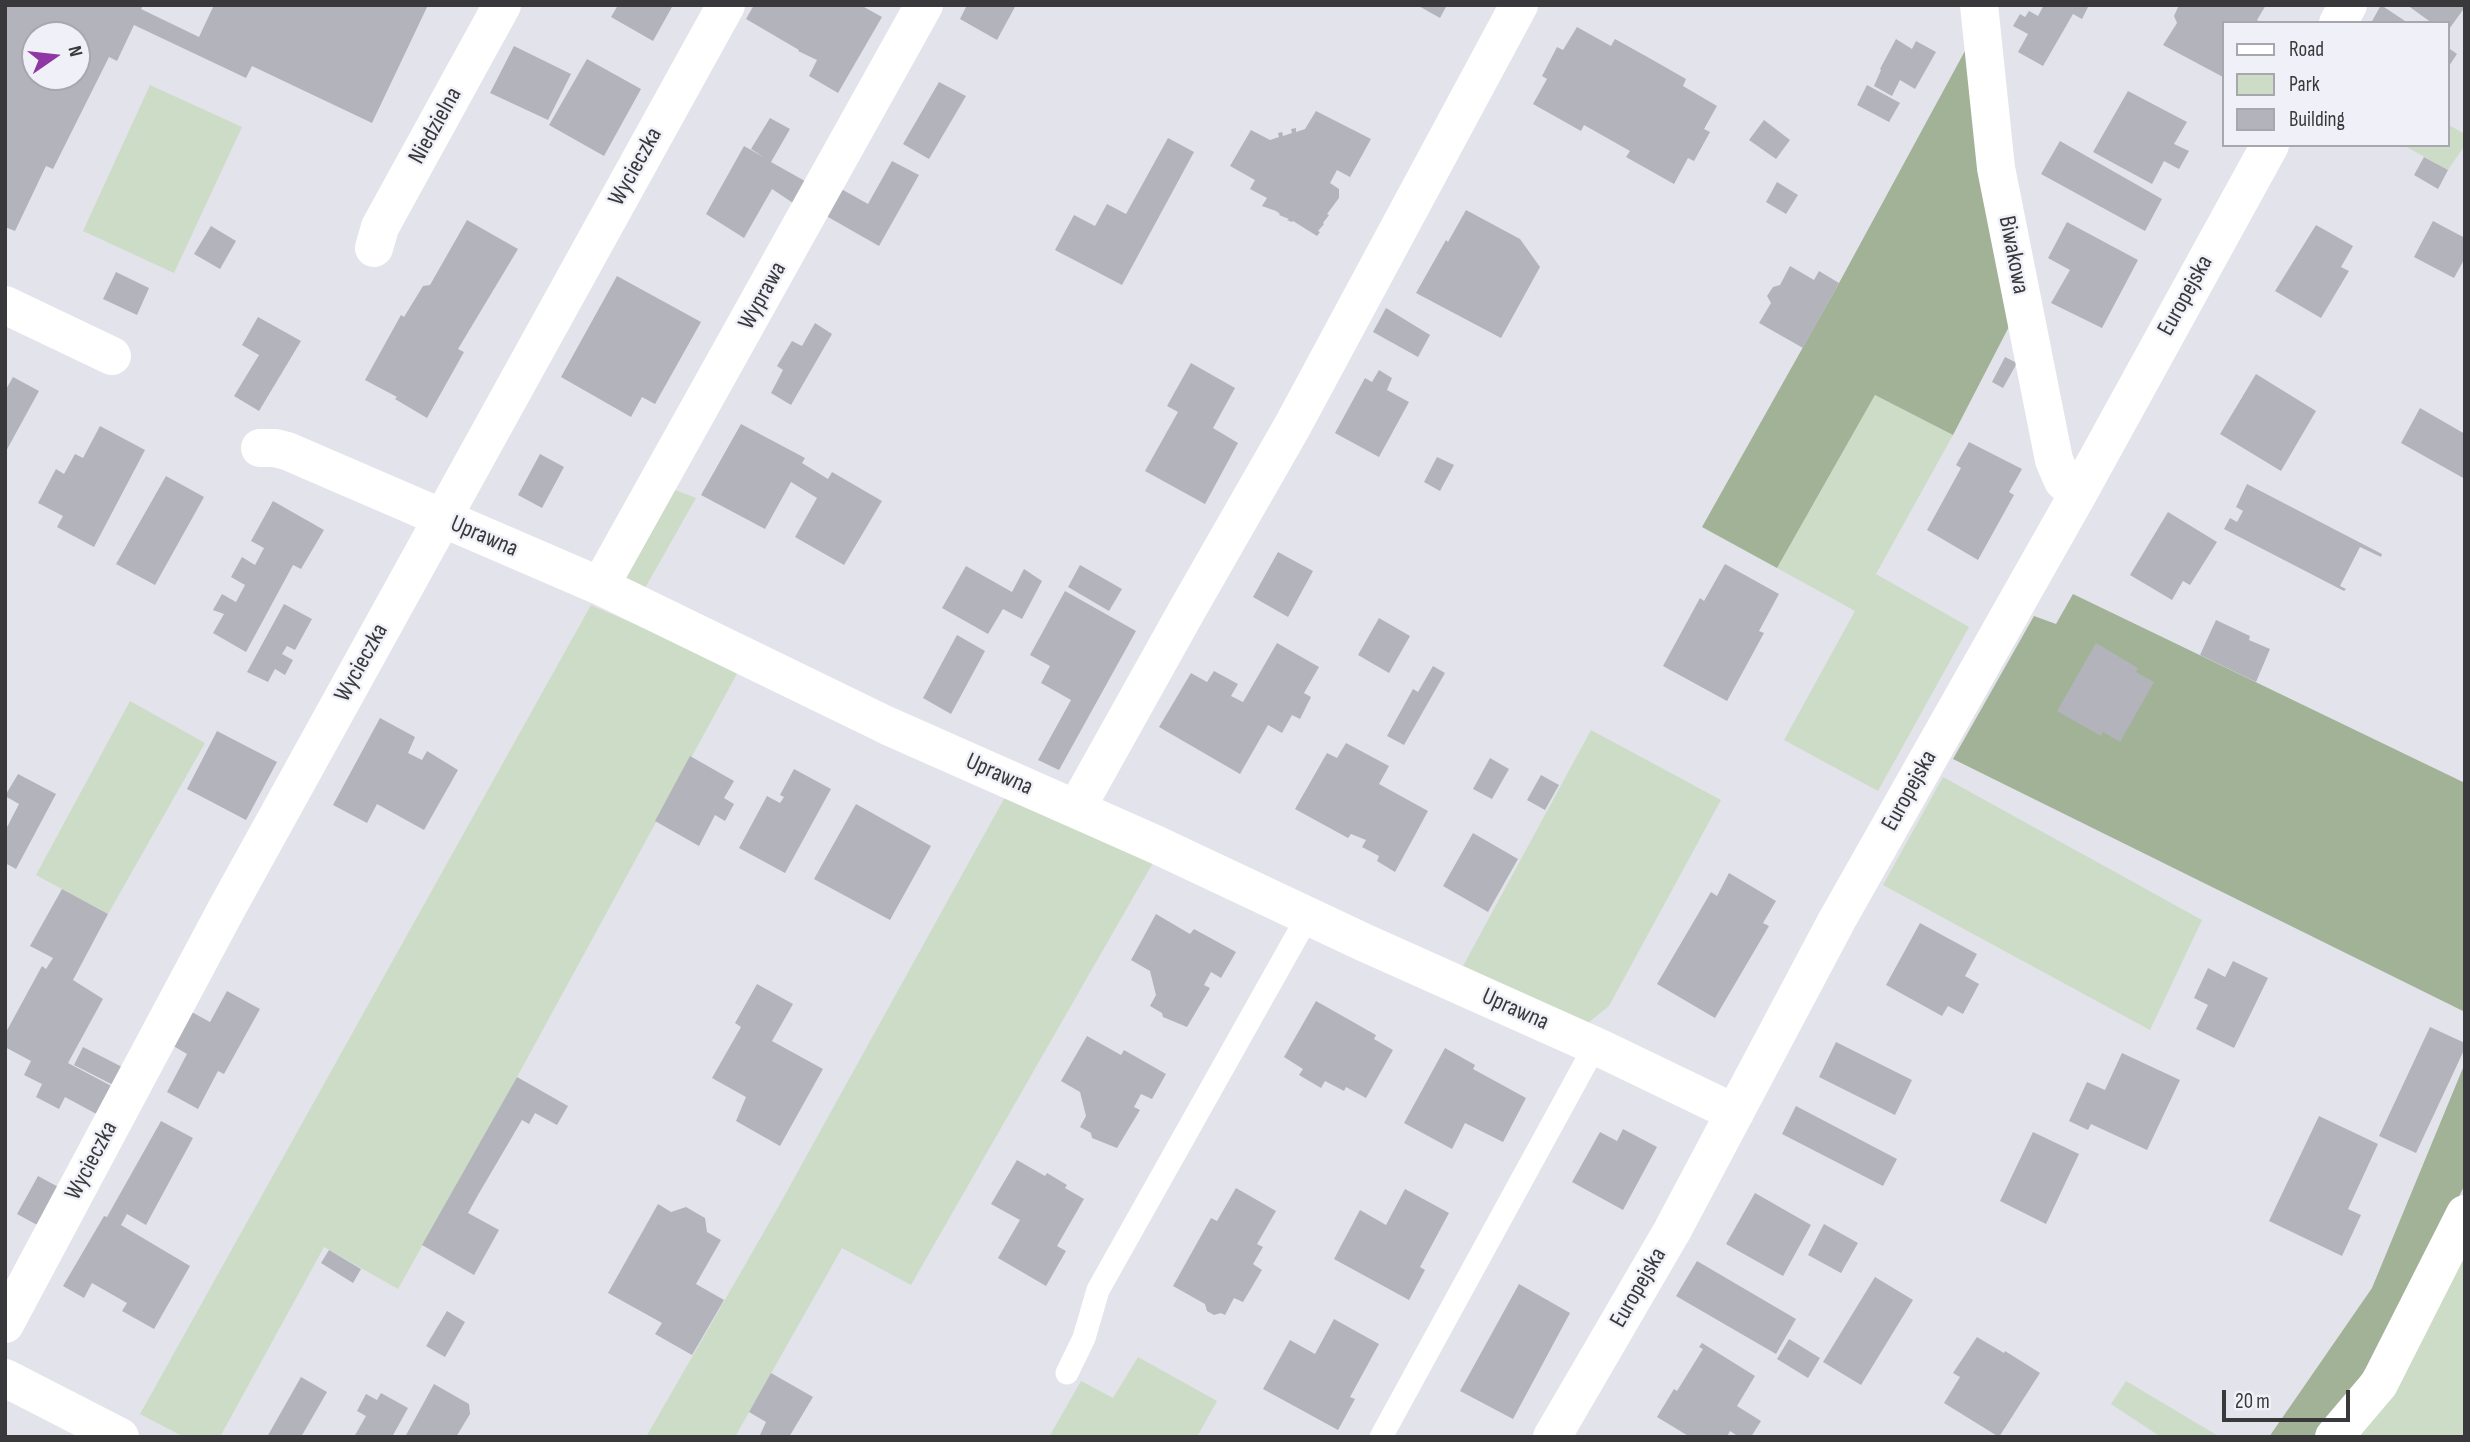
<!DOCTYPE html>
<html>
<head>
<meta charset="utf-8">
<style>
	body { margin:0 }
	#map { position:relative; width:2470px; height:1442px; overflow:hidden; background:#e3e3eb; font-family:"Sofia Sans Condensed",sans-serif }
	canvas { display:block }
	.frame { position:absolute; inset:0; border:7px solid #39393c; pointer-events:none }
	.legend { position:absolute; left:2222px; top:21px; width:228px; height:126px; box-sizing:border-box; background:#f0f1f8; border:2px solid #a7a7ad; margin:0; padding:9px 12px; list-style:none; font-size:21px; color:#39393c }
	.legend li { display:flex; align-items:center; gap:14px; height:35px }
	.legend b { width:35px; border:2px solid #a7a7ad }
	.north { position:absolute; left:21px; top:21px; width:70px; height:70px; box-sizing:border-box; background:#f0f1f8; border:2px solid #a7a7ad; border-radius:50%; rotate:76deg; font-size:19px; font-weight:700; line-height:28px; text-align:center; color:#39393c }
	.north::after { content:''; display:block; margin:auto; width:24px; height:32px; background:#8f37a3; clip-path:polygon(50% 0,100% 100%,50% 72%,0 100%) }
	.scale { position:absolute; left:2222px; top:1390px; width:128px; height:32px; box-sizing:border-box; border:4px solid #39393c; border-top:0; padding-left:9px; font-size:21px; line-height:24px; white-space:nowrap; color:#39393c; -webkit-text-stroke:5px #f0f1f8; paint-order:stroke }
</style>
</head>
<body>
<div id="map">
<canvas width="2470" height="1442"></canvas>
<div class="frame"></div>
<ul class="legend">
<li><b style="height:9px;background:#fff"></b>Road</li>
<li><b style="height:19px;background:#cddcc6"></b>Park</li>
<li><b style="height:19px;background:#b3b4bb"></b>Building</li>
</ul>
<div class="north">N</div>
<div class="scale">20 m</div>
</div>
<script>
const c = document.querySelector('canvas').getContext('2d');
c.lineJoin = 'round';
function paint(path, color) { c.fillStyle = color; c.fill(path, 'evenodd'); }
const shape = rows => new Path2D(rows.map(r => 'M' + r).join(''));
function stroke(path, color, width, dash) { c.strokeStyle = color; c.lineWidth = width; c.lineCap = dash ? 'butt' : 'round'; c.setLineDash(dash || []); c.stroke(path); }
function write(font, color, halo, rows, align = 'center') {
  c.font = font + ' "Sofia Sans Condensed",sans-serif'; c.lineWidth = 5; c.setLineDash([]); c.textBaseline = 'middle'; c.strokeStyle = halo; c.fillStyle = color; for (const [text, x, y, turn = 0] of rows) {
    c.save(); c.translate(x, y); c.rotate((+turn || 0) * Math.PI / 180); c.textAlign = isNaN(turn) ? turn : align; if (halo) c.strokeText(text, 0, 0); c.fillText(text, 0, 0); c.restore();
  }
}
paint(shape([
	[150,85,242,127,174,273,83,231],
	[2447,124,2465,134,2465,145,2448,170,2403,145,2447,145],
	[1875,395,1953,435,1876,574,1969,627,1878,791,1784,740,1855,611,1777,568],
	[670,488,696,498,645,588,621,577],
	[591,605,739,670,517,1077,398,1289,324,1247,220,1437,184,1437,140,1414],
	[130,701,205,743,108,914,36,875],
	[1591,730,1721,800,1609,1006,1588,1023,1463,966],
	[1943,777,2202,920,2150,1030,1883,885],
	[1005,797,1154,861,911,1285,842,1248,735,1437,646,1437,776,1211],
	[2465,1238,2465,1437,2353,1437],
	[1138,1357,1217,1401,1197,1437,1049,1437,1081,1381,1113,1398],
	[2126,1381,2220,1437,2161,1437,2111,1404]
]), '#cddcc6');
paint(shape([
	[1966,49,2016,313,1953,435,1875,395,1777,568,1702,527,1839,283],
	[2073,594,2465,783,2465,1012,1953,759,2034,616,2056,624],
	[2465,1063,2465,1184,2409,1301,2322,1437,2269,1437,2372,1288]
]), '#a1b297');
paint(shape([
	[5,5,143,5,141,9,199,37,214,5,428,5,372,123,252,66,246,78,134,25,117,61,109,57,53,169,46,166,15,231,5,227],
	[35,35,77,35,77,77,35,77],
	[618,5,670,5,672,7,653,41,611,17],
	[754,5,865,5,864,7,882,17,838,93,809,76,817,60,798,51,799,50,746,19],
	[967,5,1016,5,997,40,960,19],
	[1417,5,1447,5,1440,18],
	[2044,5,2089,5,2082,19,2073,14,2043,66,2018,52,2028,34,2013,26,2020,14,2025,17,2029,11,2038,16],
	[2179,5,2266,5,2257,20,2261,23,2223,23,2223,77,2163,45,2177,23,2174,16],
	[2381,5,2408,23,2371,23],
	[2407,5,2465,5,2465,7,2447,32,2447,23,2432,23],
	[1577,27,1611,46,1615,39,1651,59,1686,79,1683,86,1717,106,1704,129,1710,132,1694,161,1688,158,1674,184,1626,157,1630,151,1584,125,1581,131,1533,104,1547,79,1542,76,1557,47,1563,50],
	[1896,39,1912,49,1916,41,1936,52,1915,89,1900,80,1892,96,1874,86,1881,70,1880,69],
	[514,46,571,74,548,120,490,93],
	[2447,47,2457,54,2449,66,2447,64],
	[587,59,641,89,604,156,549,125],
	[939,82,966,96,929,159,903,144],
	[1867,85,1900,103,1889,122,1857,105],
	[2128,91,2187,122,2174,144,2189,151,2179,169,2164,161,2152,184,2093,152],
	[1316,111,1371,139,1350,177,1337,170,1330,183,1339,189,1339,198,1327,214,1329,215,1323,223,1324,224,1318,231,1320,232,1317,236,1293,221,1292,222,1287,220,1289,219,1279,215,1280,214,1276,211,1262,206,1267,198,1250,189,1255,180,1230,166,1251,130,1270,140,1279,137,1278,133,1282,132,1283,136,1292,133,1291,129,1296,128,1296,132,1305,129],
	[770,118,790,129,771,162,812,185,799,207,772,189,744,238,706,214,744,146,765,158,751,149],
	[1764,120,1790,140,1776,159,1749,140],
	[1168,138,1194,152,1122,285,1055,250,1074,215,1095,226,1107,204,1126,214],
	[2060,141,2162,199,2145,231,2041,174],
	[2424,157,2448,170,2438,189,2414,175],
	[892,161,919,175,879,246,821,213,836,186,868,204],
	[1777,182,1798,195,1786,214,1766,202],
	[1466,210,1520,239,1540,267,1501,338,1416,293,1446,240,1448,242],
	[467,220,518,249,458,349,464,352,427,418,395,399,397,397,365,380,401,315,404,317,423,286,430,285],
	[2433,221,2465,238,2465,258,2454,278,2414,257],
	[2067,222,2138,260,2102,328,2051,303,2070,270,2048,258],
	[2316,225,2353,246,2341,267,2349,271,2321,318,2275,291],
	[211,226,236,241,220,269,194,254],
	[1790,266,1814,280,1819,271,1839,283,1803,348,1759,323,1771,303,1767,296,1773,287,1780,285],
	[116,272,149,288,137,315,103,299],
	[617,276,701,322,655,404,642,397,631,417,561,377],
	[1386,308,1430,335,1418,357,1373,332],
	[258,317,301,341,259,411,234,396,259,355,242,345],
	[815,323,832,334,791,405,771,393,783,370,777,366,792,341,802,346],
	[2005,357,2017,363,2003,388,1992,382],
	[1191,363,1235,388,1213,428,1238,443,1205,504,1145,471,1178,412,1167,406],
	[1379,370,1392,378,1387,390,1409,402,1379,457,1335,433,1365,378,1372,382],
	[2256,374,2316,411,2281,471,2220,434],
	[13,377,39,391,5,453,5,391],
	[2420,408,2465,434,2465,479,2401,443],
	[741,424,805,458,802,463,828,479,832,472,882,501,844,565,795,537,817,498,791,482,765,529,701,495],
	[100,426,145,450,94,547,57,527,63,516,38,503,56,469,64,474,75,454,83,458],
	[1969,442,2022,469,2009,492,2014,495,1978,560,1927,530,1961,468,1956,465],
	[540,454,564,467,542,508,518,495],
	[1437,457,1454,465,1440,491,1424,482],
	[166,476,204,497,155,585,116,564],
	[2247,484,2382,554,2381,557,2360,547,2340,586,2346,589,2344,591,2224,529,2230,518,2237,522,2243,511,2236,507],
	[273,501,324,530,301,569,293,565,246,652,213,633,224,614,213,610,222,594,236,602,245,585,231,577,242,557,255,565,264,548,251,541],
	[2168,512,2217,542,2190,585,2183,581,2172,600,2130,575],
	[1278,552,1313,571,1288,617,1253,597],
	[1725,564,1779,594,1759,631,1764,633,1727,701,1663,666,1700,598,1704,601],
	[1080,565,1122,589,1109,611,1068,587],
	[966,566,1012,592,1024,569,1042,581,1022,619,1003,609,988,634,942,608],
	[1065,591,1136,631,1059,770,1038,760,1071,700,1041,683,1050,666,1030,655],
	[284,604,312,619,295,650,287,646,282,654,293,660,285,675,275,669,268,682,247,672],
	[1379,618,1410,636,1389,673,1358,655],
	[2216,620,2250,636,2249,640,2270,649,2256,682,2200,655],
	[957,635,985,651,951,714,923,698],
	[1277,643,1319,667,1304,693,1311,697,1300,719,1292,715,1282,733,1268,725,1240,774,1159,727,1191,673,1207,682,1214,671,1238,684,1231,696,1243,702],
	[2096,643,2138,668,2136,672,2154,682,2120,742,2103,732,2101,736,2057,711],
	[1433,666,1445,673,1404,745,1387,736,1413,689,1418,692],
	[380,718,415,737,408,753,422,760,427,751,458,770,424,830,377,804,367,823,333,805],
	[217,731,277,762,246,820,187,789],
	[1346,743,1389,766,1379,784,1428,811,1395,872,1377,861,1379,856,1362,847,1366,840,1351,834,1348,838,1295,809,1327,753,1337,758],
	[690,756,734,781,724,798,734,804,725,821,715,815,699,846,655,821],
	[1490,758,1509,769,1492,799,1473,789],
	[794,769,831,789,785,873,739,848,767,796,780,803,784,797,780,795],
	[18,774,56,794,16,869,5,863,5,831,19,804,5,796],
	[1541,775,1559,785,1545,810,1527,800],
	[856,804,931,846,890,920,814,879],
	[1473,833,1518,859,1488,912,1443,886],
	[1729,873,1776,901,1763,923,1769,926,1715,1018,1657,984,1711,892,1717,896],
	[62,889,108,914,73,980,103,999,68,1063,117,1089,102,1117,65,1097,59,1109,36,1097,42,1084,24,1075,31,1061,5,1047,5,1034,42,966,46,969,53,958,30,946],
	[1156,914,1190,934,1194,929,1236,952,1221,978,1211,972,1204,985,1210,988,1187,1027,1163,1017,1162,1013,1150,1006,1156,995,1150,971,1131,960],
	[1920,923,1977,954,1965,976,1979,984,1963,1014,1948,1006,1942,1016,1886,985],
	[2233,961,2268,978,2234,1048,2196,1029,2208,1005,2194,998,2208,968,2225,977],
	[757,984,793,1004,772,1041,823,1069,780,1146,736,1121,746,1097,712,1078,741,1027,735,1023],
	[227,991,260,1009,224,1074,218,1071,198,1109,167,1092,187,1054,170,1044,188,1010,210,1022],
	[1316,1001,1376,1035,1374,1039,1393,1050,1366,1098,1346,1087,1344,1091,1325,1081,1321,1088,1299,1075,1303,1069,1284,1057],
	[2430,1027,2465,1043,2465,1048,2416,1153,2379,1136],
	[1087,1036,1121,1055,1124,1050,1166,1074,1152,1099,1141,1094,1134,1107,1140,1110,1117,1148,1092,1138,1091,1133,1080,1127,1086,1116,1080,1092,1061,1081],
	[1836,1042,1912,1080,1895,1115,1819,1077],
	[83,1047,128,1070,119,1088,74,1065],
	[1445,1048,1475,1065,1473,1069,1526,1098,1503,1142,1465,1123,1452,1149,1404,1123],
	[2122,1053,2180,1080,2147,1150,2091,1124,2088,1130,2069,1121,2087,1082,2105,1090],
	[517,1077,568,1106,557,1125,535,1113,529,1124,522,1120,478,1195,468,1213,499,1230,474,1275,422,1245],
	[1796,1106,1897,1159,1883,1186,1782,1134],
	[2319,1116,2378,1144,2348,1209,2361,1215,2342,1256,2269,1221],
	[161,1121,193,1138,146,1225,127,1214,121,1225,190,1266,154,1329,122,1311,127,1303,92,1283,84,1298,63,1286,104,1216,107,1217],
	[1623,1129,1657,1147,1623,1210,1572,1182,1600,1132,1617,1141],
	[2033,1132,2079,1154,2046,1224,2000,1201],
	[1017,1160,1045,1176,1047,1173,1067,1185,1065,1188,1084,1199,1057,1246,1066,1251,1046,1286,998,1258,1020,1220,991,1204],
	[38,1176,62,1189,41,1227,17,1214],
	[1236,1188,1276,1211,1257,1244,1263,1247,1253,1264,1262,1270,1243,1302,1234,1298,1225,1315,1221,1313,1214,1315,1207,1311,1205,1304,1173,1286,1211,1218,1217,1221],
	[1405,1189,1449,1213,1420,1267,1425,1270,1409,1300,1334,1259,1360,1210,1386,1225],
	[1755,1193,1811,1225,1783,1276,1726,1244],
	[658,1204,671,1212,686,1207,705,1218,707,1232,721,1240,696,1284,724,1300,692,1355,655,1334,662,1323,608,1293],
	[1824,1224,1858,1243,1841,1273,1808,1255],
	[329,1250,361,1269,353,1283,321,1263],
	[1697,1261,1796,1319,1776,1354,1676,1296],
	[1875,1277,1913,1300,1861,1385,1823,1362],
	[1519,1284,1570,1313,1513,1419,1460,1391],
	[447,1311,465,1322,445,1357,426,1346],
	[1334,1319,1379,1344,1350,1397,1355,1399,1338,1430,1263,1389,1290,1340,1315,1354],
	[1977,1337,2004,1353,2005,1351,2040,1373,1999,1437,1944,1403,1960,1377,1953,1373],
	[1789,1339,1820,1358,1808,1378,1777,1359],
	[1702,1343,1755,1376,1737,1406,1761,1421,1751,1437,1739,1437,1730,1431,1727,1437,1690,1437,1657,1417,1674,1389,1677,1391,1703,1349,1699,1347],
	[771,1373,813,1397,789,1437,764,1437,760,1435,766,1422,749,1412],
	[301,1377,327,1392,301,1437,267,1437],
	[434,1384,469,1404,470,1414,456,1437,405,1437],
	[381,1393,408,1408,392,1437,354,1437,366,1416,357,1411,366,1394,377,1400]
]), '#b3b4bb');
stroke(shape([
	[1067,1373,1084,1338,1098,1290,1308,916],
	[1381,1437,1595,1046]
]), '#fff', 23);
stroke(shape([
	[1979,5,1996,168,2054,460,2063,481,2078,494],
	[2338,23,2348,5],
	[374,248,380,227,502,5],
	[5,305,112,356],
	[260,448,275,448,287,451,600,586,888,726,1157,845,1363,942,1602,1049,1735,1113],
	[600,586,924,5],
	[1076,809,1186,612,1293,425,1519,5],
	[5,1324,227,908,726,5],
	[5,1378,120,1437],
	[1552,1437,1672,1231,1837,920,2078,494,2270,145],
	[2334,1437,2379,1384,2465,1214]
]), '#fff', 38);
write('24px', '#39393c', '#f0f1f8', [
	["Niedzielna",436,126,-61],
	["Wycieczka",636,167,-61],
	["Biwakowa",2013,255,79],
	["Wyprawa",763,296,-61],
	["Europejska",2186,296,-61],
	["Uprawna",484,537,23],
	["Wycieczka",362,663,-61],
	["Uprawna",999,775,24],
	["Europejska",1910,791,-61],
	["Uprawna",1515,1010,24],
	["Wycieczka",92,1161,-62],
	["Europejska",1639,1288,-60]
]);
</script>
</body>
</html>
